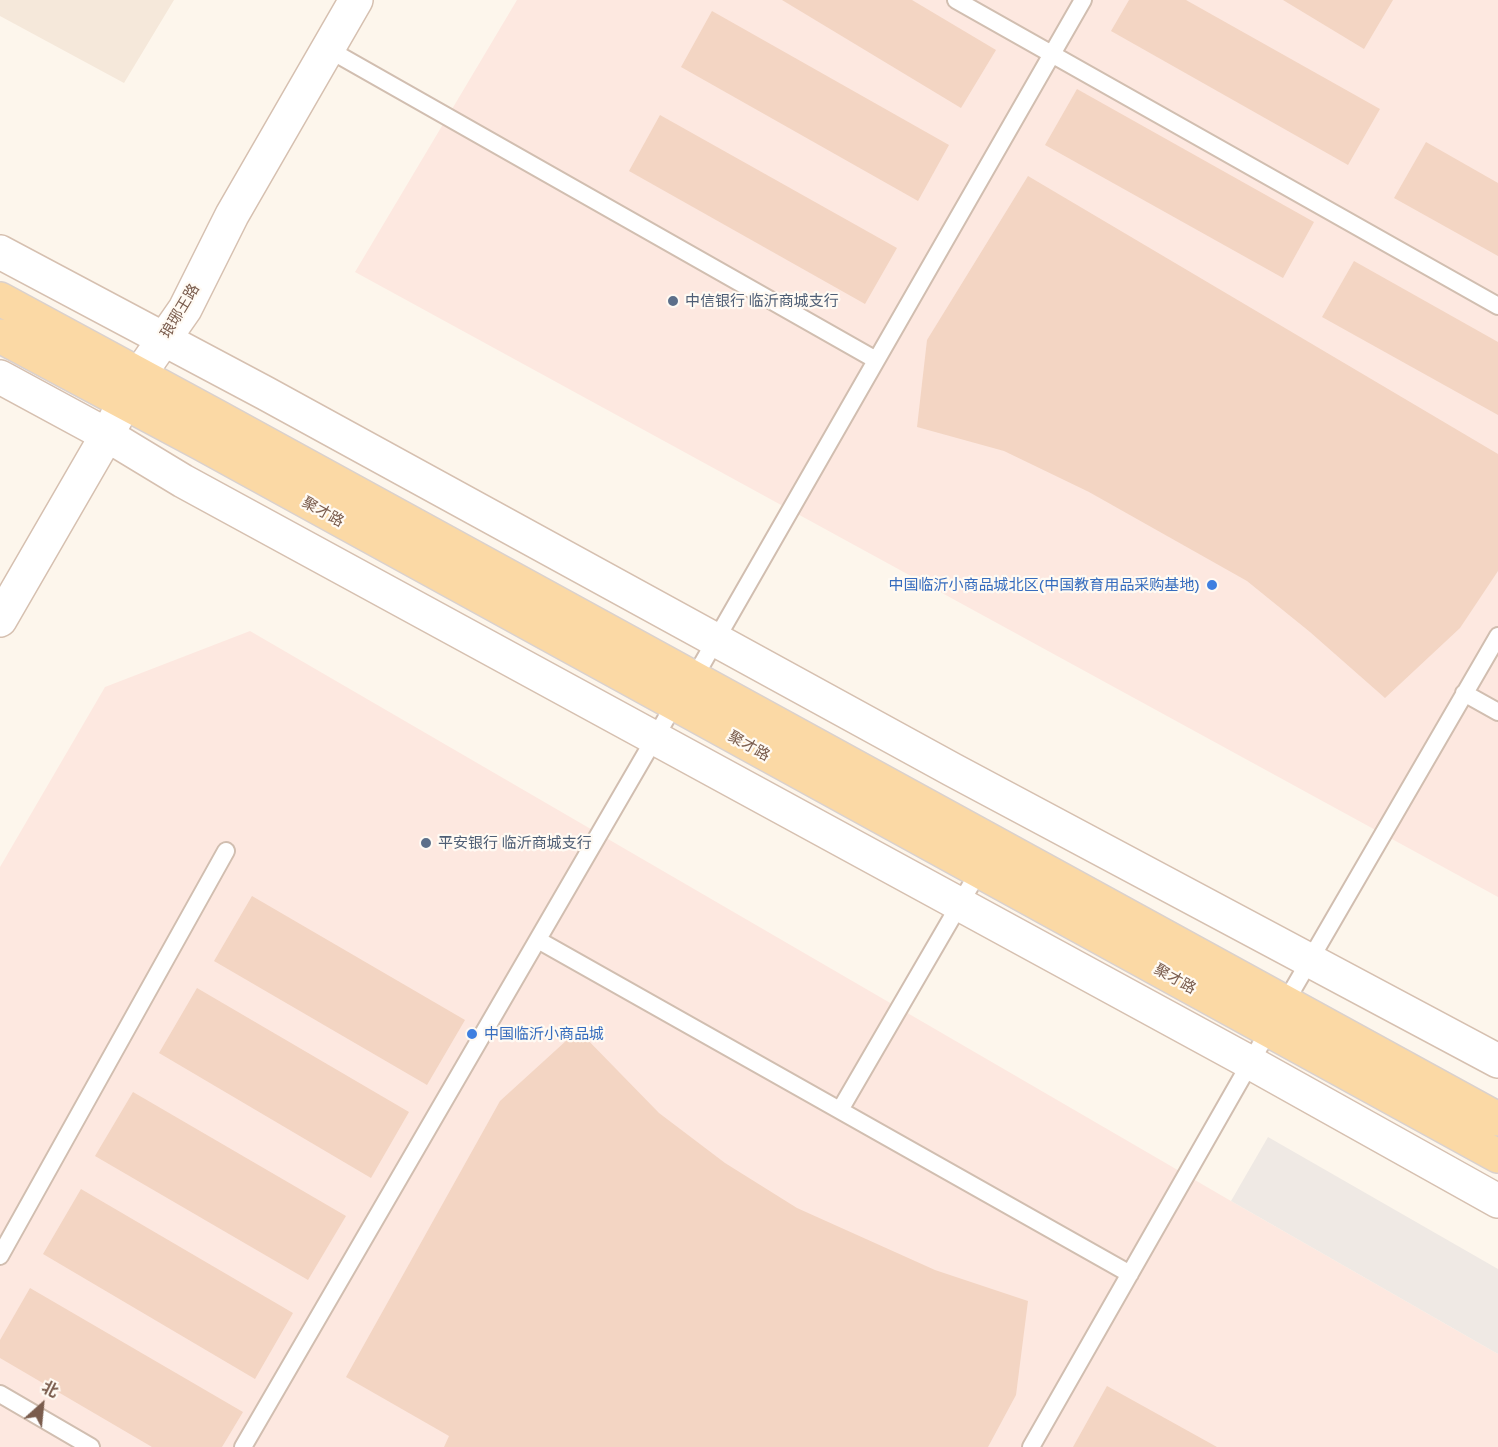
<!DOCTYPE html>
<html>
<head>
<meta charset="utf-8">
<style>
	body { margin:0 }
	#map { position:relative; width:1498px; height:1447px; overflow:hidden; background:#fdf6ec; font-family:"Golos Text","Noto Sans SC",sans-serif }
	canvas { display:block }
	.north { position:absolute; left:12px; top:1375px; width:60px; height:60px; -webkit-text-stroke:4px #fffaf3; paint-order:stroke; rotate:27deg; font-size:16px; font-weight:700; line-height:24px; text-align:center; color:#7a5c4d }
	.north::after { content:''; display:block; margin:auto; width:21px; height:27px; background:#7a5c4d; clip-path:polygon(50% 0,100% 100%,50% 72%,0 100%) }
</style>
</head>
<body>
<div id="map">
<canvas width="1498" height="1447"></canvas>
<div class="north">北</div>
</div>
<script>
const c = document.querySelector('canvas').getContext('2d');
c.lineJoin = 'round';
function paint(path, color) { c.fillStyle = color; c.fill(path, 'evenodd'); }
const shape = rows => new Path2D(rows.map(r => 'M' + r).join(''));
function stroke(path, color, width, dash) { c.strokeStyle = color; c.lineWidth = width; c.lineCap = dash ? 'butt' : 'round'; c.setLineDash(dash || []); c.stroke(path); }
function write(font, color, halo, rows, align = 'center') {
  c.font = font + ' "Golos Text","Noto Sans SC",sans-serif'; c.lineWidth = 4.5; c.setLineDash([]); c.textBaseline = 'middle'; c.strokeStyle = halo; c.fillStyle = color; for (const [text, x, y, turn = 0] of rows) {
    c.save(); c.translate(x, y); c.rotate((+turn || 0) * Math.PI / 180); c.textAlign = isNaN(turn) ? turn : align; if (halo) c.strokeText(text, 0, 0); c.fillText(text, 0, 0); c.restore();
  }
}
paint(shape([
	[0,0,174,0,124,83,0,16]
]), '#f5e8da');
paint(shape([
	[517,0,1498,0,1498,897,355,272],
	[250,631,1231,1201,1498,1354,1498,1447,0,1447,0,867,105,687]
]), '#fde8e0');
paint(shape([
	[1268,1137,1498,1269,1498,1354,1231,1201]
]), '#efe9e4');
paint(shape([
	[782,0,912,0,996,50,961,108],
	[1129,0,1186,0,1380,109,1348,165,1111,31],
	[1283,0,1393,0,1364,49],
	[712,11,949,145,918,201,681,67],
	[1077,89,1314,222,1283,278,1045,145],
	[660,115,897,248,865,304,629,171],
	[1426,142,1498,183,1498,256,1394,198],
	[1028,176,1498,454,1498,571,1460,628,1385,698,1310,632,1247,581,1089,492,1004,451,917,427,927,340],
	[1354,261,1498,342,1498,415,1322,317],
	[252,896,465,1020,427,1085,214,961],
	[197,988,409,1112,371,1178,159,1053],
	[578,1030,659,1113,725,1163,797,1208,935,1270,1028,1301,1016,1395,988,1447,444,1447,449,1436,346,1377,500,1101],
	[133,1092,346,1216,308,1280,95,1156],
	[81,1189,293,1313,255,1379,43,1254],
	[30,1288,243,1412,222,1447,152,1447,0,1358,0,1340],
	[1107,1386,1217,1447,1073,1447]
]), '#f3d5c3');
const lane = shape([
	[956,0,1498,306],
	[328,49,876,360],
	[694,678,1083,0],
	[1464,693,1498,712],
	[538,940,1130,1274],
	[1285,1003,1498,636],
	[840,1110,979,871],
	[0,1256,226,851],
	[0,1394,91,1447],
	[243,1447,674,705],
	[1031,1447,1269,1030]
]);
const secondary = shape([
	[0,252,265,393,953,770,1498,1061],
	[0,377,107,435,183,481,1251,1063,1498,1201],
	[0,620,107,435,139,375,185,309,232,215,356,0]
]);
const primary = shape([
	[0,299,216,416,1498,1119],
	[0,336,202,444,1498,1156]
]);
stroke(lane, '#d1beb0', 20);
stroke(secondary, '#d6c0b0', 36);
stroke(primary, '#dad1cd', 36);
stroke(lane, '#fff', 16);
stroke(secondary, '#fff', 33);
stroke(primary, '#fbd9a5', 33);
for (const [x, y, r, color] of [
	[673,301,6,"#5c6f8a"],
	[1212,585,6,"#3f7fe0"],
	[426,843,6,"#5c6f8a"],
	[472,1034,6,"#3f7fe0"]
]) { const dot = new Path2D(); dot.arc(x, y, r, 0, 2 * Math.PI); c.fillStyle = color; c.fill(dot); stroke(dot, '#fffaf3', 2); }
write('15px', '#4e5e75', '#fffaf3', [
	["中信银行 临沂商城支行",685,301],
	["平安银行 临沂商城支行",438,843]
], 'left');
write('15px', '#7a5c4d', '#fffaf3', [
	["琅琊王路",180,311,-59],
	["聚才路",323,512,29],
	["聚才路",749,746,29],
	["聚才路",1175,979,29]
]);
write('15px', '#366cbe', '#fffaf3', [
	["中国临沂小商品城北区(中国教育用品采购基地)",1200,585],
	["中国临沂小商品城",484,1034,"left"]
], 'right');
</script>
</body>
</html>
